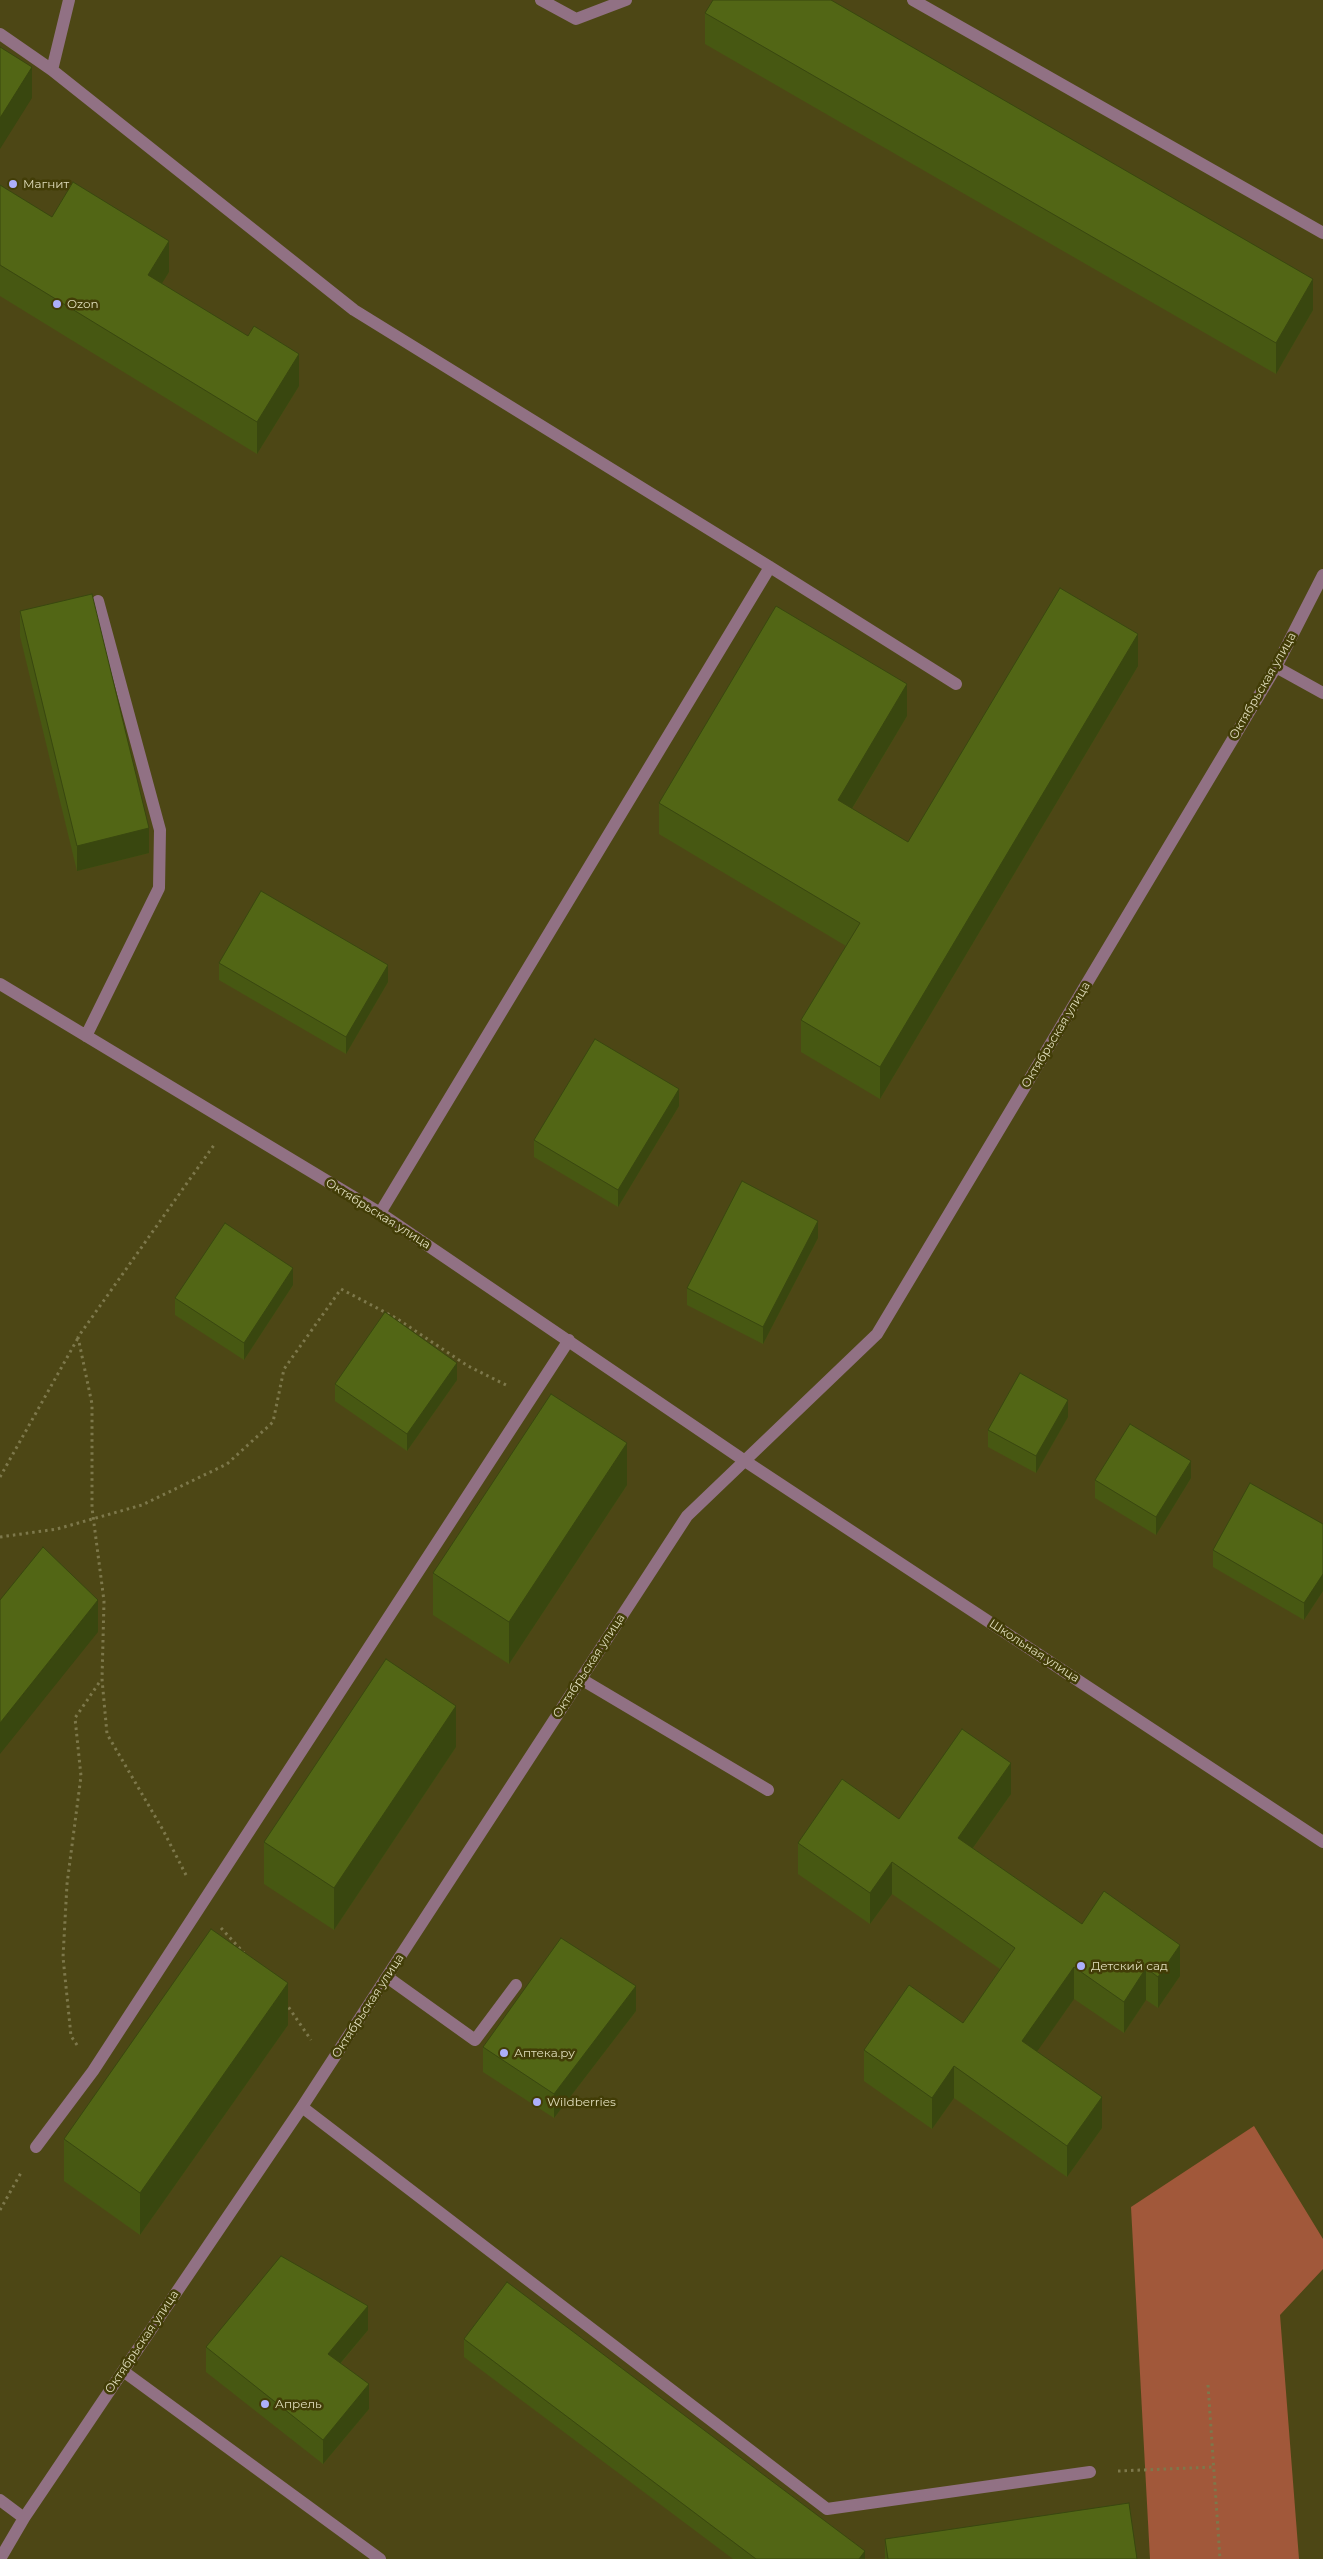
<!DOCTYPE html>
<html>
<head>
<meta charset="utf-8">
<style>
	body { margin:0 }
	canvas { display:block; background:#4d4715 }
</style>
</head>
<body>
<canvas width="1323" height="2559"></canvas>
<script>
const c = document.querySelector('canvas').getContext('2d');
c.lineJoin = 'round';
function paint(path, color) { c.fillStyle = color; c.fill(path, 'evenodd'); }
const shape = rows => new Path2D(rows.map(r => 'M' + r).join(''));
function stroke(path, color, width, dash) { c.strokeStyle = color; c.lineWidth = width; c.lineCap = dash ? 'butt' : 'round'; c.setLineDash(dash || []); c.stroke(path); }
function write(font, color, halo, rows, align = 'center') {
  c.font = font + ' Montserrat,sans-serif'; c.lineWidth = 5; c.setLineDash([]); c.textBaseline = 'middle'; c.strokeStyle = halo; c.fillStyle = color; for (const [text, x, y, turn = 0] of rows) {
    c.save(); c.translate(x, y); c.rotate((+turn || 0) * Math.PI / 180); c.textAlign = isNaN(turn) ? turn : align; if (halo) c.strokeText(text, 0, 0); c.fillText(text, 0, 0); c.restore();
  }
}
paint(shape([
	[1254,2126,1323,2239,1323,2269,1280,2315,1299,2559,1150,2559,1131,2207]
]), '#a1583a');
stroke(shape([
	[0,1477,78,1338],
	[0,1537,57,1529,142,1505,227,1464,273,1422,284,1369,341,1289,396,1318,468,1366,506,1385],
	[186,1875,163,1830,107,1734,102,1679,104,1601,92,1508,92,1404,78,1337,214,1145],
	[221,1928,244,1953],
	[285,2002,311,2040],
	[77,2045,71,2036,63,1957,67,1884,81,1776,75,1718,101,1680],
	[0,2210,22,2171],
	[1208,2385,1220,2559],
	[1118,2471,1214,2467]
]), '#7d784b', 3, [2.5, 4]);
stroke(shape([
	[541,0,576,19,626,0],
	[913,0,1323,233],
	[0,34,52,70,354,310,770,567],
	[52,70,69,0],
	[1276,667,1323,693],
	[0,984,380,1213,745,1461,1323,1842],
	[86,1036,159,888,160,830,98,601],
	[380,1213,770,567,956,684],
	[581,1679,768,1790],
	[387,1977,475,2040,516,1985],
	[302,2107,827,2509,1090,2472],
	[36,2147,93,2071,569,1340],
	[123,2371,380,2559],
	[0,2500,24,2518],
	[0,2559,24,2518,123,2371,302,2107,687,1516,877,1334,1276,667,1323,575]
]), '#917184', 12);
paint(shape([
	[705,13,1313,310,1276,374,705,44],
	[0,185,52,217,169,272,162,283,299,386,257,454,0,296],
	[20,611,149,853,77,871,20,636],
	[1138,666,880,1099,801,1052,801,1020,846,946,659,834,659,803,907,716,852,809,908,842],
	[219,963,388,982,346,1054,219,980],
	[679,1106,618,1207,534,1157,534,1140],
	[818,1238,763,1344,687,1305,687,1288],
	[293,1285,244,1360,175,1315,175,1298],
	[457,1380,407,1451,335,1401,335,1384],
	[1068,1417,1036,1473,988,1447,988,1430],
	[1191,1478,1156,1535,1095,1498,1095,1480],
	[627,1485,509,1664,433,1615,433,1573],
	[1323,1524,1323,1591,1304,1620,1213,1567,1213,1550],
	[456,1747,334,1930,264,1884,264,1842],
	[1011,1794,973,1848,1082,1924,1180,1976,1158,2008,1146,2000,1124,2033,1074,1999,1037,2051,1102,2128,1067,2177,954,2098,932,2129,864,2081,864,2050,963,2023,1000,1969,892,1894,870,1924,798,1874,798,1843,899,1819],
	[636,2011,554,2118,483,2072,483,2047],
	[288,2025,140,2235,64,2181,64,2139],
	[368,2330,341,2363,369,2409,323,2464,206,2372,206,2347],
	[464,2339,865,2559,733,2559,464,2357],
	[885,2539,1137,2559,885,2559]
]), '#475812');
paint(shape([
	[32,67,32,98,0,149,0,118],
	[169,241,169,272,148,306,148,275],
	[1313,279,1313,310,1276,374,1276,343],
	[299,354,299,386,257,454,257,422],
	[1138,634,1138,666,880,1099,880,1067],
	[907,684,907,716,838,832,838,800],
	[149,828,149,853,77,871,77,846],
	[388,965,388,982,346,1054,346,1037],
	[679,1089,679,1106,618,1207,618,1190],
	[818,1221,818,1238,763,1344,763,1327],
	[293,1268,293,1285,244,1360,244,1343],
	[457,1363,457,1380,407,1451,407,1434],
	[1068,1400,1068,1417,1036,1473,1036,1456],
	[627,1443,627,1485,509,1664,509,1622],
	[1191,1461,1191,1478,1156,1535,1156,1517],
	[1323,1574,1323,1591,1304,1620,1304,1603],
	[98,1600,98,1632,0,1754,0,1723],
	[456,1706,456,1747,334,1930,334,1888],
	[1011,1763,1011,1794,958,1869,958,1838],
	[892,1862,892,1894,870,1924,870,1893],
	[1180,1945,1180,1976,1158,2008,1158,1977],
	[1074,1967,1074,1999,1022,2073,1022,2041],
	[1146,1968,1146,2000,1124,2033,1124,2002],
	[288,1983,288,2025,140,2235,140,2193],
	[636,1986,636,2011,554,2118,554,2094],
	[954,2066,954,2098,932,2129,932,2098],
	[1102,2097,1102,2128,1067,2177,1067,2146],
	[368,2306,368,2330,328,2378,328,2354],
	[369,2384,369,2409,323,2464,323,2440],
	[865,2551,865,2559,859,2559]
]), '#39470f');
const building = shape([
	[713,0,831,0,1313,279,1276,343,705,13,713,0],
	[0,47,32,67,0,118,0,47],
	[73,182,169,241,148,275,248,336,254,326,299,354,257,422,0,265,0,185,52,217,73,182],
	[1060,588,1138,634,880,1067,801,1020,860,923,659,803,776,606,907,684,838,800,908,842,1060,588],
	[92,594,149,828,77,846,20,611,92,594],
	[261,891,388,965,346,1037,219,963,261,891],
	[595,1039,679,1089,618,1190,534,1140,595,1039],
	[742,1181,818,1221,763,1327,687,1288,742,1181],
	[225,1223,293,1268,244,1343,175,1298,225,1223],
	[385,1312,457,1363,407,1434,335,1384,385,1312],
	[1020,1373,1068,1400,1036,1456,988,1430,1020,1373],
	[551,1394,627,1443,509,1622,433,1573,551,1394],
	[1130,1424,1191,1461,1156,1517,1095,1480,1130,1424],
	[1250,1483,1323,1524,1323,1574,1304,1603,1213,1550,1250,1483],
	[43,1547,98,1600,0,1723,0,1600,43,1547],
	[386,1659,456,1706,334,1888,264,1842,386,1659],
	[962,1729,1011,1763,958,1838,1082,1924,1104,1891,1180,1945,1158,1977,1146,1968,1124,2002,1074,1967,1022,2041,1102,2097,1067,2146,954,2066,932,2098,864,2050,909,1985,963,2023,1015,1948,892,1862,870,1893,798,1843,842,1779,899,1819,962,1729],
	[211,1929,288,1983,140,2193,64,2139,211,1929],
	[561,1938,636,1986,554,2094,483,2047,561,1938],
	[281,2256,368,2306,328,2354,369,2384,323,2440,206,2347,281,2256],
	[507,2282,865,2551,859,2559,756,2559,464,2339,507,2282],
	[1129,2503,1137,2559,888,2559,885,2539,1129,2503]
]);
paint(building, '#526615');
stroke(building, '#39470f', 1);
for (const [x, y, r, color] of [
	[13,184,5,"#adaffb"],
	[57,304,5,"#adaffb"],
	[1081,1966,5,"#adaffb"],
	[504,2053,5,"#adaffb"],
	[537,2102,5,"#adaffb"],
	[265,2404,5,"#adaffb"]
]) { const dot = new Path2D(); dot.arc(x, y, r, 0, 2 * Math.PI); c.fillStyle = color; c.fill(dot); stroke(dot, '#423d07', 2); }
write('12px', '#e1debd', '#423d07', [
	["Магнит",23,184],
	["Ozon",67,304],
	["Детский сад",1091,1966],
	["Аптека.ру",514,2053],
	["Wildberries",547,2102],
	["Апрель",275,2404]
], 'left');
write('12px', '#e1debd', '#423d07', [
	["Октябрьская улица",1263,686,-60],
	["Октябрьская улица",1056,1035,-59],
	["Октябрьская улица",378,1214,32],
	["Школьная улица",1034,1651,33],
	["Октябрьская улица",589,1666,-57],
	["Октябрьская улица",368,2006,-57],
	["Октябрьская улица",142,2342,-56]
]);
</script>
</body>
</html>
